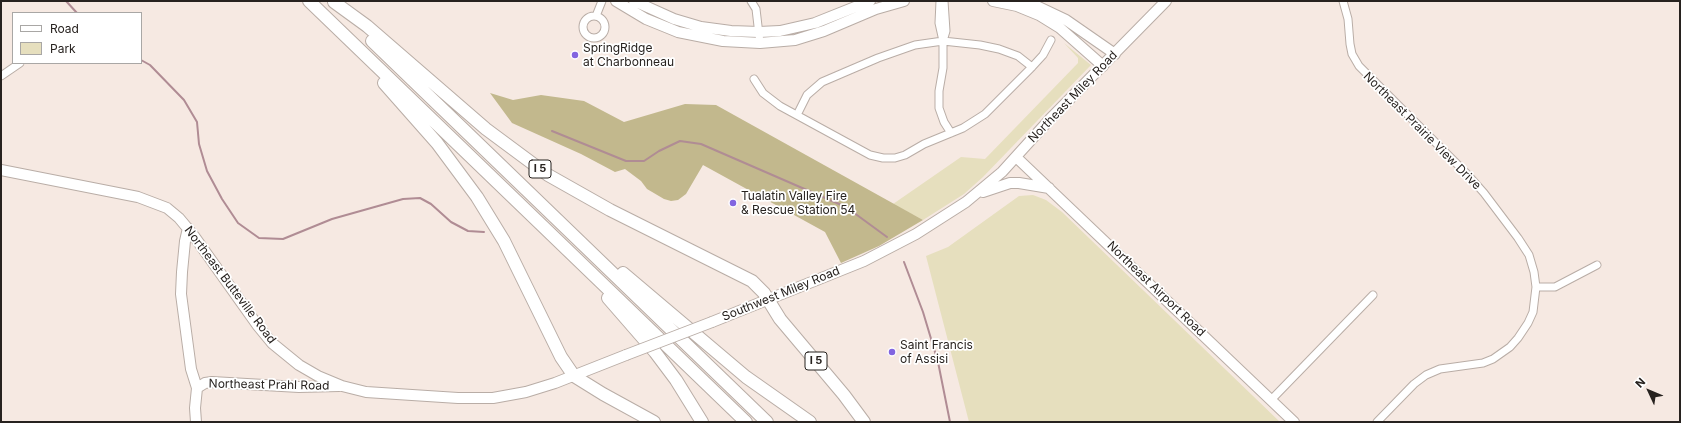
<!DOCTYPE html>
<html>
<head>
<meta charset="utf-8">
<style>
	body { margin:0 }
	#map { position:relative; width:1681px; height:423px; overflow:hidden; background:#f6e9e2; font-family:Inter,sans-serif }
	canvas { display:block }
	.frame { position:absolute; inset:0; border:2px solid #27221f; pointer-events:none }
	.legend { position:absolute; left:12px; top:12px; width:130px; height:52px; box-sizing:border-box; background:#fff; border:1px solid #a9a7a5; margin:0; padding:5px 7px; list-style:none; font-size:12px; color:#27221f }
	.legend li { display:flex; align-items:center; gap:8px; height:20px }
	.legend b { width:20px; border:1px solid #a9a7a5 }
	.north { position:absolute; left:1629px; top:371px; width:40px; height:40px; -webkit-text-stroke:3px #fff; paint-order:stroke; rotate:314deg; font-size:11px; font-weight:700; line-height:16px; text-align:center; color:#27221f }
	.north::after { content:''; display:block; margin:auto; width:14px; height:18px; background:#27221f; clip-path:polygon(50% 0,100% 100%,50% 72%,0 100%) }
</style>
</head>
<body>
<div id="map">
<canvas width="1681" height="423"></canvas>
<div class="frame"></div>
<ul class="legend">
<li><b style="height:5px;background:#fff"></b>Road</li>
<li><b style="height:11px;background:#e6dfbe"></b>Park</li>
</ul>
<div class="north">N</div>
</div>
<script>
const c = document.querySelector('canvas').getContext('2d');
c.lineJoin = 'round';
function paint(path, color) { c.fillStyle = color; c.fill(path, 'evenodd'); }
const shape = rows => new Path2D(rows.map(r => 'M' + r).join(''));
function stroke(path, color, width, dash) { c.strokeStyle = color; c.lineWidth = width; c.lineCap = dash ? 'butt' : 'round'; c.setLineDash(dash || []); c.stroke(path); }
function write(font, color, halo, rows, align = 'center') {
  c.font = font + ' Inter,sans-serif'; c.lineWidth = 3.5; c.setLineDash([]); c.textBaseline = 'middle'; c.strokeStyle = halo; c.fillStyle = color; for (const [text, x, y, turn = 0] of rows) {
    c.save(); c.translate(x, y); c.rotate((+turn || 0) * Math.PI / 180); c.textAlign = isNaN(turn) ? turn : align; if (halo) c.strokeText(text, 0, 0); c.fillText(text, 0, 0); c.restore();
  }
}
paint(shape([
	[1064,43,1091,65,983,177,964,194,923,220,893,204,961,157,985,159,1078,63,1078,58],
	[1033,195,1046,200,1062,212,1280,422,969,422,926,256,948,247,1019,196]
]), '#e6dfbe');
paint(shape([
	[490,93,513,100,541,95,584,101,624,122,685,104,716,105,923,220,879,246,841,263,825,232,703,165,686,194,678,200,671,201,664,199,647,189,641,181,625,169,615,172,581,154,512,123]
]), '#c2b88d');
stroke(shape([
	[66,1,77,13],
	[141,60,150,65,184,100,197,122,199,144,207,171,222,199,238,223,259,238,283,239,332,219,403,199,420,198,431,204,451,222,468,231,484,232],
	[552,131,626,161,644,161,659,151,680,141,701,144,846,207,887,237],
	[904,262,923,312,938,362,950,422]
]), '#b08c94', 2);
const street = shape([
	[751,1,756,9,760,43],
	[940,1,939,23,943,41,943,68,939,91,939,108,944,122,951,133],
	[1343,1,1348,19,1350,44,1352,54,1359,66,1468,175,1484,193,1518,238,1529,255,1534,272,1536,287,1533,312,1528,323,1518,338,1510,347,1493,359,1483,363,1440,369,1426,375,1414,384,1377,422],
	'583 27a11 11 0 1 1 22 0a11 11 0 1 1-22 0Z',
	[596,16,602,1],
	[943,41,946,31,944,1],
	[1,76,20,63],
	[754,79,763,93,780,106,870,155,883,158,895,158,905,155,924,144,963,128,985,114,1032,67,1043,55,1051,40],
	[797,115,807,95,822,82,878,58,915,45,943,41,980,45,999,49,1018,56,1032,67],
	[1536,287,1555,287,1597,265],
	[1271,400,1373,295]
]);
const secondary = shape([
	[616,1,646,19,678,32,723,41,760,43,795,40,824,31,876,9,904,1],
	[634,1,674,19,701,27,731,31,759,32,780,31,815,23,870,1],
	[993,1,1017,6,1039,15,1060,28,1103,66],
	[1026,1,1066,20,1115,54],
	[1016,157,1294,422],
	[1,170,138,197,167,208,179,218,194,236,258,326,272,343,299,365,318,376,342,386,366,392,458,398,493,398,526,392,555,383,626,355],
	[983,192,1010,183,1019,183,1049,188],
	[188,228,185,241,182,272,181,294,191,369,197,388,195,408,196,422],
	[712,322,864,261,916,234,966,202,1002,172,1050,119,1166,1],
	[197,388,205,383,212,382,299,387,339,386]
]);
const highway = shape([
	[309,1,746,422],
	[334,2,367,26,486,129,548,175,610,210,752,281,764,293,780,319,844,395,864,422],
	[372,41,767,422],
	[384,83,437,143,477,197,504,241,561,357,574,376,603,394,654,422],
	[623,273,746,377,810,422],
	[608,298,655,352,676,380,702,422]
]);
stroke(street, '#b9ada6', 9);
stroke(secondary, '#b9ada6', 12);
stroke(highway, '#b9ada6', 14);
stroke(street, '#fff', 7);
stroke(secondary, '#fff', 10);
stroke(highway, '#fff', 12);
const secondaryBridge = shape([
	[626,355,712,322]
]);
stroke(secondaryBridge, '#b9ada6', 12, []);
stroke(secondaryBridge, '#fff', 10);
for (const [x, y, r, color] of [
	[575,55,4,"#8265e0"],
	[733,203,4,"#8265e0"],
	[892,352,4,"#8265e0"]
]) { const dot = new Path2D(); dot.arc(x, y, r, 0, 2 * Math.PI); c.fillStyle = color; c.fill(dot); stroke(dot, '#fff', 1.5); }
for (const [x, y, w] of [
	[540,169,22],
	[816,361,22]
]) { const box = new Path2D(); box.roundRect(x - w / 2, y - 9, w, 18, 3); c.fillStyle = '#fff'; c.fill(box); stroke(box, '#27221f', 1); }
write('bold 11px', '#27221f', null, [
	["I 5",540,169],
	["I 5",816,361]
]);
write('12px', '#27221f', '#fff', [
	["SpringRidge",583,48],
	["at Charbonneau",583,62],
	["Tualatin Valley Fire",741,196],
	["& Rescue Station 54",741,210],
	["Saint Francis",900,345],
	["of Assisi",900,359]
], 'left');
write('12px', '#27221f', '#fff', [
	["Northeast Miley Road",1073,97,-46],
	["Northeast Prairie View Drive",1422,131,45],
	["Northeast Butteville Road",230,285,53],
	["Northeast Airport Road",1156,289,44],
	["Southwest Miley Road",781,294,-22],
	["Northeast Prahl Road",269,385,1]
]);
</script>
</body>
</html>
